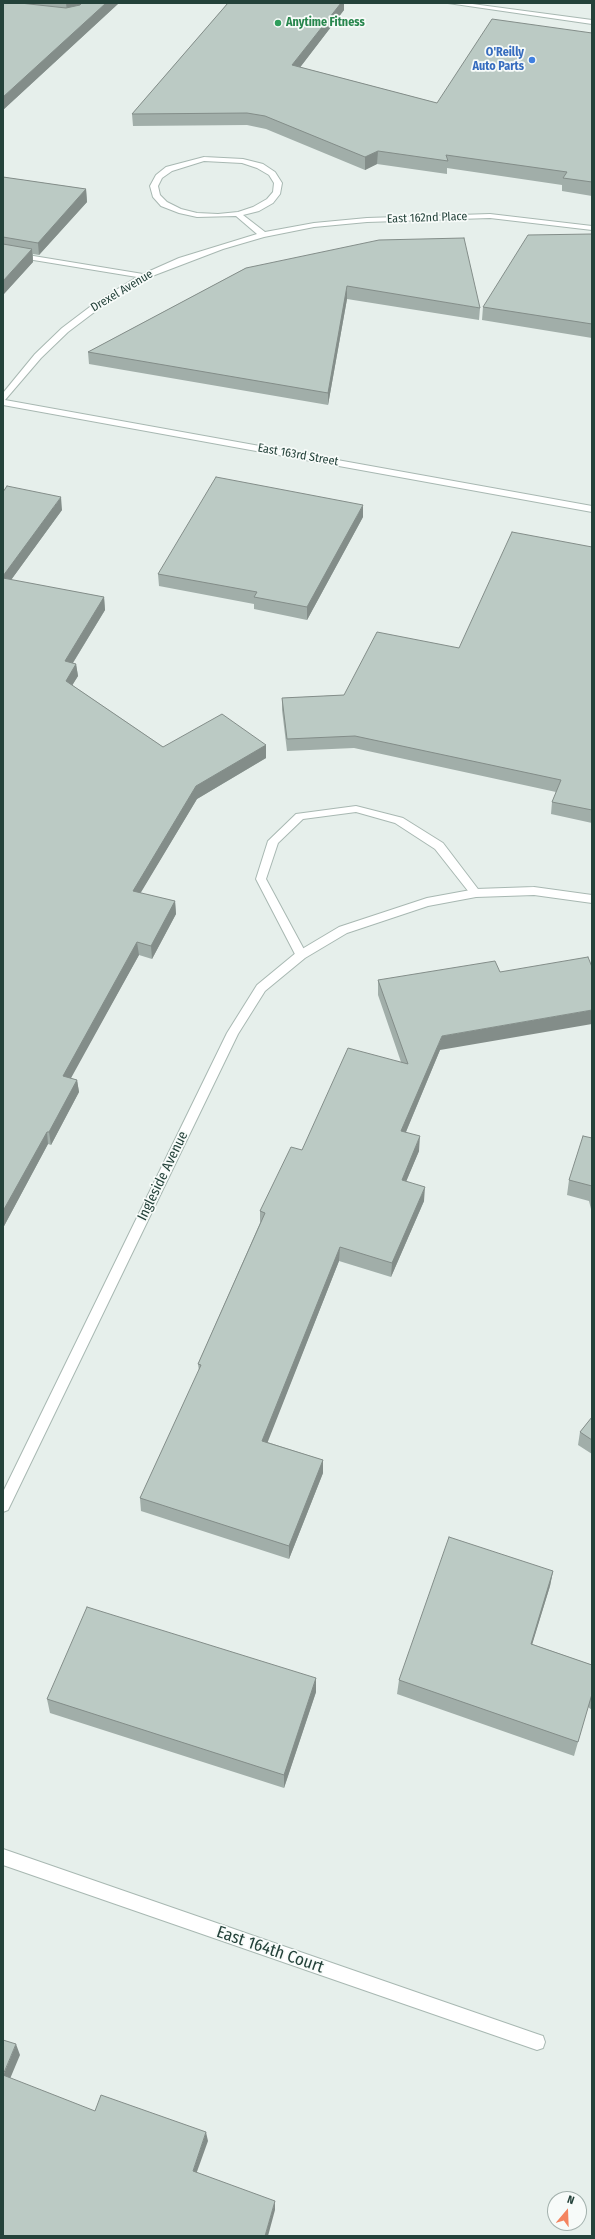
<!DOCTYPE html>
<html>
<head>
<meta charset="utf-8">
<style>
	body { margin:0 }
	#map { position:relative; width:595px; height:2239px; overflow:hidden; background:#e6efeb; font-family:"Fira Sans Condensed",sans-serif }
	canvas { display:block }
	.frame { position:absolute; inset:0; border:4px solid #24423a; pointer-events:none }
	.north { position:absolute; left:547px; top:2191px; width:40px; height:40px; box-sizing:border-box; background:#f7fbf9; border:1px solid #a3b1ad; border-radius:50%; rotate:19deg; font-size:11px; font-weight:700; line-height:16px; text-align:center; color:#24423a }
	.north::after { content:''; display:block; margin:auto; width:14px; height:18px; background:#f4845f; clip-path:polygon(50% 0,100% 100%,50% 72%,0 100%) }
</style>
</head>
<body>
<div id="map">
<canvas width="595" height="2239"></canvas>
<div class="frame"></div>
<div class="north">N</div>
</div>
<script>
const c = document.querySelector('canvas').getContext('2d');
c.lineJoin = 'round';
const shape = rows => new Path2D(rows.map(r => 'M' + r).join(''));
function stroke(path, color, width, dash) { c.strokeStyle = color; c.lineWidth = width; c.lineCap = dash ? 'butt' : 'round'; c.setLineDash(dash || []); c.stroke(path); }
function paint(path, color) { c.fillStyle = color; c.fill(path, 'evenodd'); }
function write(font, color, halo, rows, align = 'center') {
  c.font = font + ' "Fira Sans Condensed",sans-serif'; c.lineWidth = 3.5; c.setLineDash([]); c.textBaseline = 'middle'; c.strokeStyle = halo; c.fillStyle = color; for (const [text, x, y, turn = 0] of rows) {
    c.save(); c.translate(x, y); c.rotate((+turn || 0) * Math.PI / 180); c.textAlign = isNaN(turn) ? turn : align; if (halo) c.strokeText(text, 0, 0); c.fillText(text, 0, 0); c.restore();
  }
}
const service = shape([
	[448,3,465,3,592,20,592,24,448,3],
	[356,806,403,818,443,843,481,893,476,897,472,896,435,849,395,823,356,812,303,819,278,843,266,879,307,955,301,959,297,958,256,879,268,841,296,814,356,806]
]);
const minor = shape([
	[204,157,243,159,263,164,275,172,282,183,280,194,273,203,259,211,243,215,265,232,314,223,367,218,490,214,592,226,592,230,490,218,367,222,314,227,264,237,223,249,147,278,101,307,68,332,41,358,5,400,592,506,592,512,3,405,3,393,35,354,62,328,95,303,137,277,3,255,3,251,143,274,179,258,257,234,236,216,197,217,179,213,161,206,153,197,150,186,156,175,166,167,204,157],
	[204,161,242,163,257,168,269,175,274,183,273,192,267,199,253,207,238,212,218,214,197,213,181,209,167,202,160,195,158,186,162,178,172,171,204,161],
	[534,887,592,895,592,903,534,895,476,897,428,906,347,933,305,958,265,991,238,1034,8,1510,3,1512,3,1492,227,1033,257,985,297,952,339,927,427,898,476,889,534,887],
	[3,1849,537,2034,543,2036,545,2042,543,2048,537,2050,3,1865,3,1849]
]);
stroke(service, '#a8b8b2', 2);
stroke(minor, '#a8b8b2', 2);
paint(service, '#fff');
paint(minor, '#fff');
paint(shape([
	[3,3,119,3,3,110],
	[228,3,344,3,344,10,300,67,437,103,592,33,592,196,562,191,562,185,447,168,447,174,377,164,365,170,266,129,247,125,133,126,132,114],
	[3,177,86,189,87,202,39,255,33,254,33,262,3,295],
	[592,234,592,338,482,320,483,307],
	[246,268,480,308,479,320,347,299,328,405,89,364,88,352],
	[3,492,62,510,11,580,104,597,105,610,73,663,76,664,78,676,72,685,163,747,266,745,266,758,197,799,140,893,175,901,176,914,152,959,139,955,70,1078,77,1080,79,1092,51,1145,48,1144,3,1228],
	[363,517,307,620,254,609,254,604,159,586,158,574],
	[592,547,592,823,551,814,552,802,556,792,354,748,287,751,282,710,282,698,344,695,459,648],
	[378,980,440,1050,406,1132,419,1151,406,1181,424,1201,391,1277,339,1261,267,1442,323,1460,323,1473,289,1559,141,1511,140,1498,199,1371,198,1364,260,1223,260,1211,302,1150,401,1062,378,995],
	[592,1138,592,1213,589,1201,567,1195,569,1180],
	[592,1417,592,1454,578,1445,580,1432],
	[553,1571,550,1586,532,1644,592,1665,592,1710,588,1707,574,1756,397,1694,399,1680],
	[316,1678,316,1692,284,1788,50,1713,47,1699]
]), '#a1aea9');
paint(shape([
	[66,3,84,3,67,12],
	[106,3,119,3,3,110,3,97],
	[341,3,344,3,344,10,292,78,292,65],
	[378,151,377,164,365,170,365,157],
	[86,189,87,202,39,255,38,243],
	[32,249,33,262,3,295,3,281],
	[347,286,347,299,328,405,328,393],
	[61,497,62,510,3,591,3,576],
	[363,505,363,517,307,620,307,607],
	[104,597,105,610,66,674,65,661],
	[76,664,78,676,67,694,66,681],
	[266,745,266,758,197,799,134,904,133,891,196,786],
	[175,901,176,914,152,959,151,946],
	[137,942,139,955,65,1089,63,1076],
	[592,1010,592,1024,440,1050,400,1146,401,1131,442,1036],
	[77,1080,79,1092,51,1145,49,1132],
	[47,1132,48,1144,3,1228,3,1211],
	[420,1136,419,1151,401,1194,402,1180],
	[425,1187,424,1201,391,1277,392,1263],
	[340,1247,339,1261,263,1454,262,1441],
	[323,1460,323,1473,289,1559,289,1546],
	[553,1571,550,1586,528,1658,531,1644],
	[316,1678,316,1692,284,1788,284,1775],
	[16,2044,20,2055,7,2086,3,2076],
	[206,2132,208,2141,194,2180,193,2171],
	[275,2201,275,2210,268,2236,265,2236]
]), '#838d89');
const building = shape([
	[3,3,20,3,66,8,80,5,82,3,106,3,3,97,3,3],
	[228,3,341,3,292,65,437,103,492,19,592,33,592,182,563,178,567,172,446,155,448,161,378,151,365,157,265,116,247,113,132,114,228,3],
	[3,177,86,189,38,243,3,237,3,177],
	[592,234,592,324,483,307,528,235,592,234],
	[464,238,480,308,347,286,328,393,88,352,246,268,379,240,464,238],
	[3,244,32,249,3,281,3,244],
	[216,477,363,505,307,607,254,597,257,592,158,574,216,477],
	[7,486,61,497,3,576,3,492,7,486],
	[512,532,592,547,592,810,552,802,561,780,355,736,287,739,282,698,344,695,377,632,459,648,512,532],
	[3,578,104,597,65,661,76,664,66,681,163,747,222,714,266,745,196,786,133,891,175,901,151,946,137,942,63,1076,77,1080,49,1132,47,1132,3,1211,3,578],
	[588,957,592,967,592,1010,442,1036,401,1131,420,1136,402,1180,425,1187,392,1263,340,1247,262,1441,323,1460,289,1546,140,1498,201,1365,198,1364,265,1213,260,1211,291,1147,302,1150,348,1048,408,1064,378,980,495,961,500,972,588,957],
	[583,1136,592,1138,592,1186,569,1180,583,1136],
	[592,1417,592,1440,580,1432,592,1417],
	[449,1537,553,1571,531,1644,592,1665,592,1694,578,1742,399,1680,449,1537],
	[87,1607,316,1678,284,1775,47,1699,87,1607],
	[3,2040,16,2044,3,2075,3,2040],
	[3,2075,95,2111,101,2095,206,2132,193,2171,275,2201,265,2236,3,2236,3,2075]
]);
paint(building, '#bbcac4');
stroke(building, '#838d89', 1);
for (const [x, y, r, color] of [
	[278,23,4,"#2e9e5b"],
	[532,60,4,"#3f7fe0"]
]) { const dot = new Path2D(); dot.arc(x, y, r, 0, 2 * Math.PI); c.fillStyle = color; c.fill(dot); stroke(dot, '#f7fbf9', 1.5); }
write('bold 12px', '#27864d', '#f7fbf9', [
	["Anytime Fitness",286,23]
], 'left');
write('bold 12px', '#366cbe', '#f7fbf9', [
	["O'Reilly",524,53],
	["Auto Parts",524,67]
], 'right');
write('12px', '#24423a', '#f7fbf9', [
	["East 162nd Place",427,218,-2],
	["Drexel Avenue",122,291,-31],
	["East 163rd Street",298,455,10]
]);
write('14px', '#24423a', '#f7fbf9', [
	["Ingleside Avenue",163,1176,-64]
]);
write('17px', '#24423a', '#f7fbf9', [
	["East 164th Court",270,1950,19]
]);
</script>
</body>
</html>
